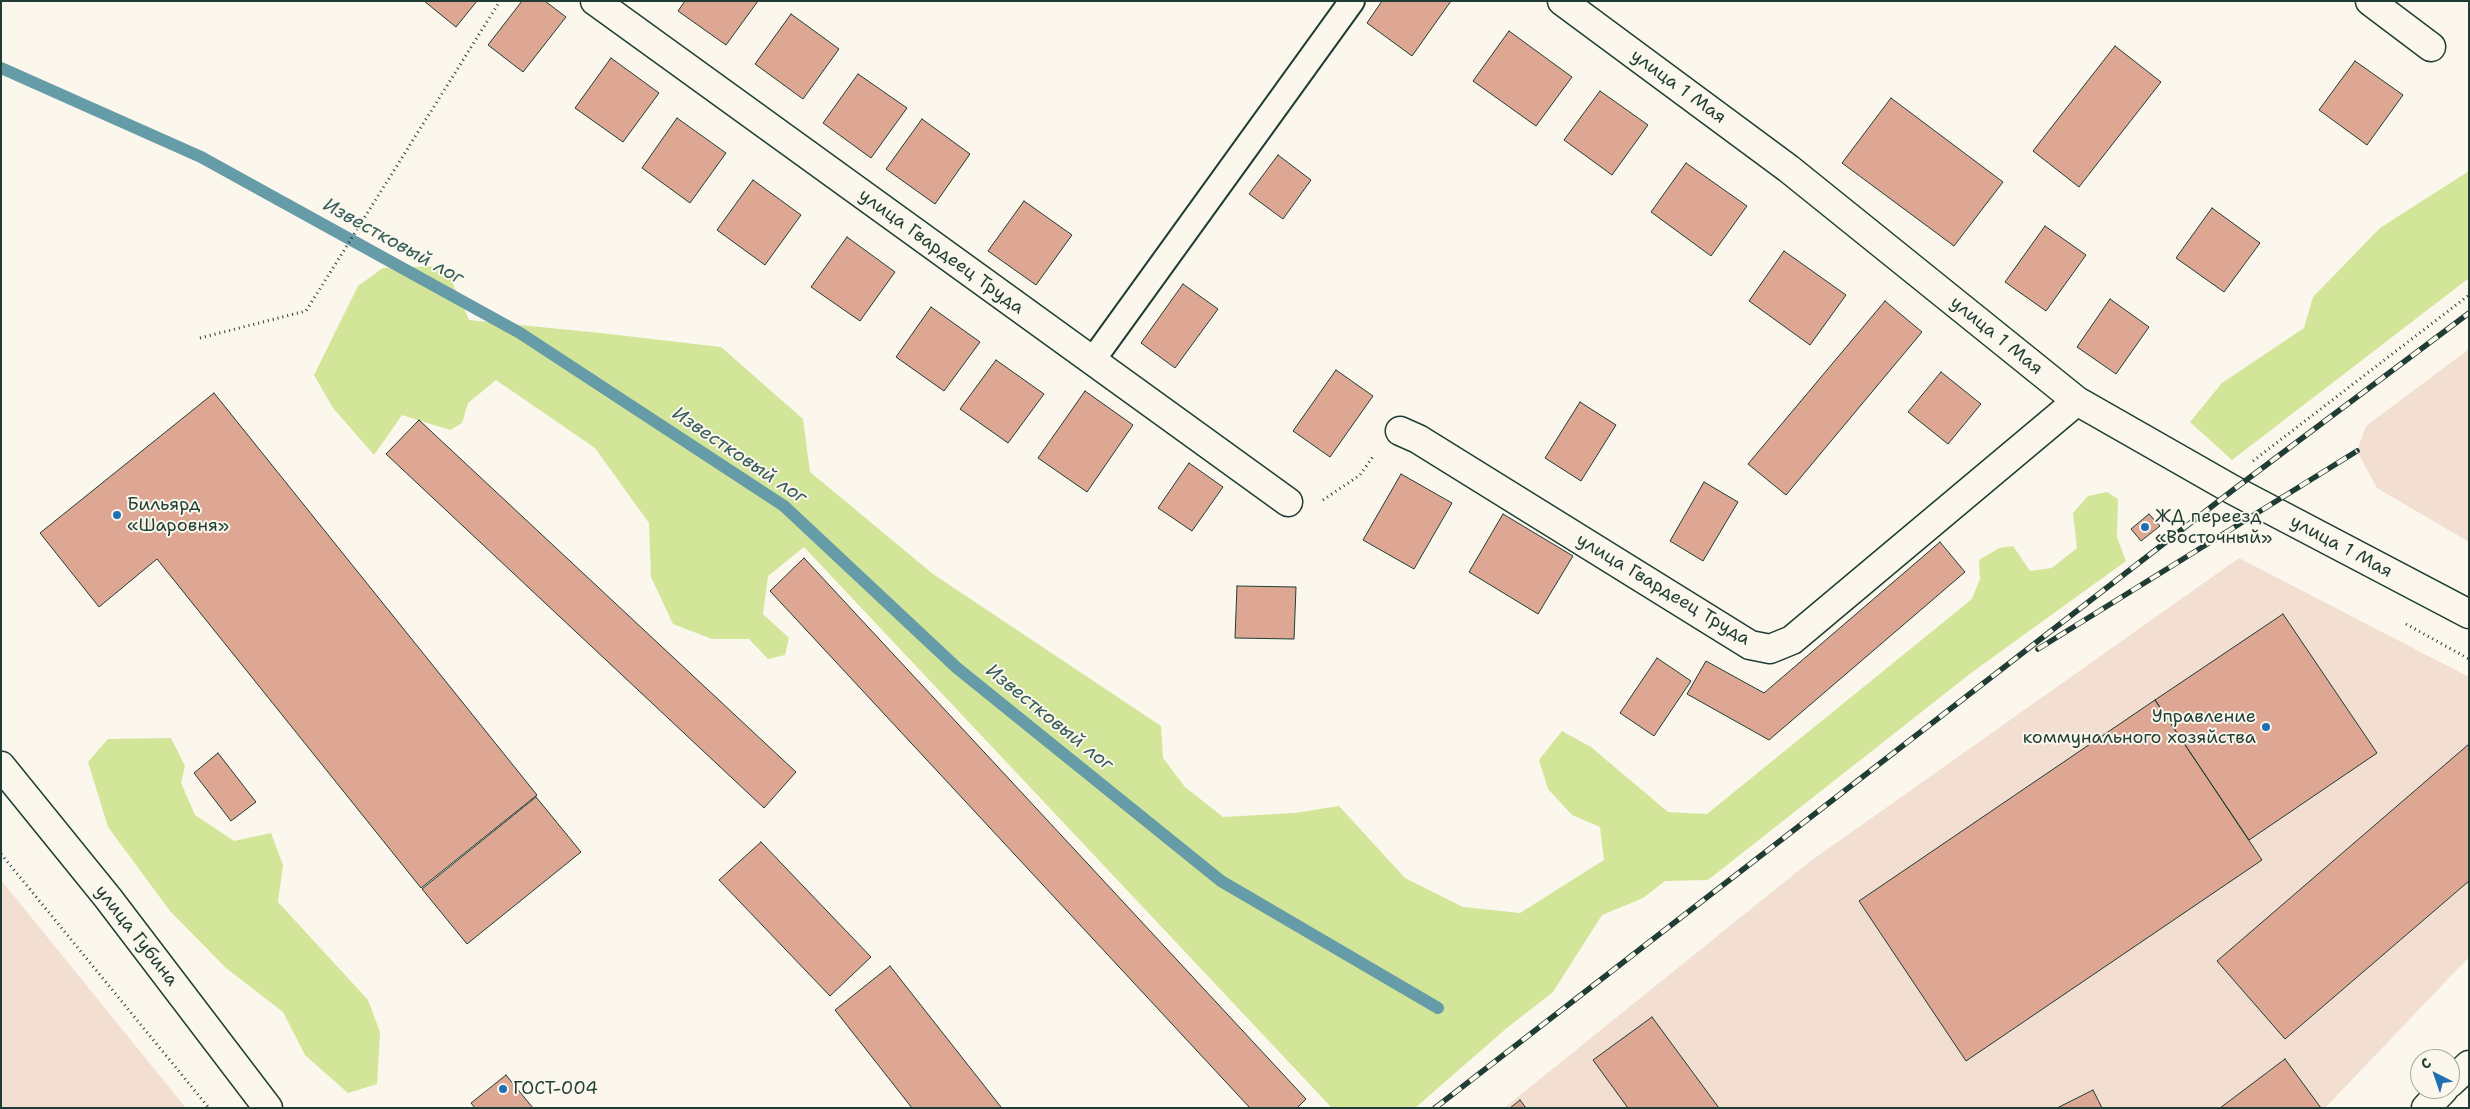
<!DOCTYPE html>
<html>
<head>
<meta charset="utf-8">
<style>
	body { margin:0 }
	#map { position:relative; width:2470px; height:1109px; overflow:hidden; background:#fbf7ec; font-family:"Shantell Sans",sans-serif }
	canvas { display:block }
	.frame { position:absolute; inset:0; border:2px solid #1f3d34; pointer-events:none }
	.north { position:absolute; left:2410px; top:1049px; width:50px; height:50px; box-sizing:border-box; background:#fbf7ec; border:1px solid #a3ada2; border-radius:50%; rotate:319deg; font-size:14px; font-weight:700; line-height:20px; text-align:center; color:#1f3d34 }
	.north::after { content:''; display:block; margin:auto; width:18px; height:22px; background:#1f6fb2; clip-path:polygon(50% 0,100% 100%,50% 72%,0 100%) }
</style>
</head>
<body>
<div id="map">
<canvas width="2470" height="1109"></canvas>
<div class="frame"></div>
<div class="north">С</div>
</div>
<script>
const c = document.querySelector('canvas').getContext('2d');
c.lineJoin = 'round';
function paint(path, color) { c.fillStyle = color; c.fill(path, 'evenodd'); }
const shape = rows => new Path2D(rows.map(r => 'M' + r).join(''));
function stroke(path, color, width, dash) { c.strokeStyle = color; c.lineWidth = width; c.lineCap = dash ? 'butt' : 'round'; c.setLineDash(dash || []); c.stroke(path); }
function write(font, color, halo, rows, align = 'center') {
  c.font = font + ' "Shantell Sans",sans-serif'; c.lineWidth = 4; c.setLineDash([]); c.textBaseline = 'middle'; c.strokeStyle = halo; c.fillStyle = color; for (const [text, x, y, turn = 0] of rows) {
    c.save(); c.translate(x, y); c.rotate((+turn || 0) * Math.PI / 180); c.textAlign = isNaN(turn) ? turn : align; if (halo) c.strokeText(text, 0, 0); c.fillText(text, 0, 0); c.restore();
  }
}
paint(shape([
	[2469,349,2469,542,2377,488,2357,451,2366,426],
	[2239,558,2469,677,2469,957,2325,1108,1504,1108,1808,863],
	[1,880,186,1108,1,1108]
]), '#f2dfd1');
paint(shape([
	[2469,171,2469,278,2232,460,2190,422,2222,383,2304,328,2313,297,2380,228],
	[445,266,469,320,601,333,721,347,803,419,810,472,933,574,1161,726,1163,758,1185,787,1223,817,1295,813,1339,806,1405,878,1463,907,1520,913,1604,860,1600,827,1572,815,1548,789,1539,760,1562,731,1591,747,1668,812,1707,814,1972,599,1980,579,1979,560,1999,548,2013,546,2030,571,2052,568,2077,548,2073,513,2088,496,2107,492,2118,499,2117,537,2126,561,1971,673,1708,880,1665,881,1643,898,1602,915,1553,992,1508,1027,1415,1108,1332,1108,804,547,768,576,763,614,789,638,785,655,768,659,749,639,712,639,673,624,651,577,649,523,595,448,496,380,468,403,462,423,450,430,402,415,374,455,333,408,314,375,358,286,383,268],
	[171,738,185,766,181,783,195,815,234,841,271,833,283,865,278,902,368,1000,380,1032,377,1084,348,1093,305,1055,283,1012,226,968,170,911,108,827,88,762,108,739]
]), '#d2e599');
stroke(shape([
	[1,68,201,157,520,333,784,506,957,668,1221,881,1438,1008]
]), '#659ca7', 12);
const building = shape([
	[424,1,477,1,456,27,424,1],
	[522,1,545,1,566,17,523,72,488,45,522,1],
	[685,1,758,1,726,45,678,11,685,1],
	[1382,1,1451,1,1412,56,1367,23,1382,1],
	[791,14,839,49,803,99,755,64,791,14],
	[1509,31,1572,77,1536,126,1473,81,1509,31],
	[2115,46,2161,82,2079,187,2033,151,2115,46],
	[611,58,659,93,623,142,575,108,611,58],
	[2355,61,2403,95,2367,145,2319,110,2355,61],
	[858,74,907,108,871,158,823,123,858,74],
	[1600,91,1648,125,1612,175,1564,140,1600,91],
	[1891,98,2003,182,1954,246,1842,163,1891,98],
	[677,118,726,153,690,203,642,168,677,118],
	[922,119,970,154,935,204,886,169,922,119],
	[1278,155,1311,180,1283,219,1249,194,1278,155],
	[1686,163,1747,206,1711,256,1651,212,1686,163],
	[753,180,801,215,765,265,717,230,753,180],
	[1024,201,1072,235,1036,285,988,251,1024,201],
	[2212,208,2260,243,2224,292,2176,258,2212,208],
	[2045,226,2086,255,2046,311,2005,282,2045,226],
	[847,237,895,272,860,321,811,287,847,237],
	[1784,251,1846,295,1810,345,1749,301,1784,251],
	[1183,284,1218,309,1175,368,1141,343,1183,284],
	[2110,299,2149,327,2116,374,2077,347,2110,299],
	[1885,301,1922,332,1786,495,1748,464,1885,301],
	[931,307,980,342,944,391,896,357,931,307],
	[996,360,1044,394,1008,443,960,409,996,360],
	[1336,370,1373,396,1330,457,1293,431,1336,370],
	[1941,372,1981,404,1948,444,1908,412,1941,372],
	[1085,391,1133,425,1087,492,1038,458,1085,391],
	[214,393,537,795,421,888,157,559,99,607,40,533,214,393],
	[1580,402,1616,425,1581,481,1545,458,1580,402],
	[419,420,796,772,764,808,386,454,419,420],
	[1189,463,1223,487,1192,531,1158,508,1189,463],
	[1401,474,1452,503,1414,569,1363,540,1401,474],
	[1704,482,1738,502,1703,561,1670,541,1704,482],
	[1503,514,1573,556,1538,614,1469,572,1503,514],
	[2149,514,2160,526,2141,541,2131,529,2149,514],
	[1940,542,1965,572,1769,740,1687,694,1706,661,1764,693,1940,542],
	[804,558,1306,1099,1297,1108,1250,1108,770,591,804,558],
	[1237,586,1296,587,1294,639,1235,638,1237,586],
	[2283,614,2377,753,2249,840,2155,700,2283,614],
	[1657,658,1691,681,1654,736,1620,713,1657,658],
	[2155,700,2262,860,1966,1061,1859,901,2155,700],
	[2469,744,2469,881,2285,1039,2217,961,2469,744],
	[218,753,256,802,231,821,194,773,218,753],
	[536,797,581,852,467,944,422,889,536,797],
	[761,842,871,957,830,996,719,880,761,842],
	[890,966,1001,1107,1000,1108,912,1108,835,1010,890,966],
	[1652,1017,1719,1108,1628,1108,1593,1060,1652,1017],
	[2285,1059,2321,1108,2220,1108,2285,1059],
	[506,1075,533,1108,475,1108,471,1103,506,1075],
	[2093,1090,2102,1108,2057,1108,2093,1090],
	[1520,1100,1526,1108,1510,1108,1520,1100]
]);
paint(building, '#dda793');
stroke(building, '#1f3d34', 1);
const service = shape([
	[1092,361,1352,1]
]);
const minor = shape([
	[595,1,1288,502],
	[1562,1,1789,169,2077,401,2233,490,2469,614],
	[2370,1,2431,47],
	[1400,431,1418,439,1750,645,1770,649,1792,640,2077,401]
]);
const tertiary = shape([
	[1,766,108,898,268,1108]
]);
const secondary = shape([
	[2450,1083,2469,1065],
	[2426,1108,2444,1089]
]);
stroke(service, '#1f3d34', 28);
stroke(minor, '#1f3d34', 31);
stroke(tertiary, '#1f3d34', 31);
stroke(secondary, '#1f3d34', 31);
stroke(shape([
	[200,338,306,311,500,1],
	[2253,461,2469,295],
	[1323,500,1360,475,1374,455],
	[2406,624,2469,659],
	[1,854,209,1108]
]), '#1f3d34', 3, [1, 4]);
stroke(service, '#fbf7ec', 24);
stroke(minor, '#fbf7ec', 28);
stroke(tertiary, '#fbf7ec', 28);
stroke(secondary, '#fbf7ec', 28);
const rail = shape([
	[2038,649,2357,451],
	[1435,1108,2233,490,2469,313]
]);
stroke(rail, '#1f3d34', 5.5);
stroke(rail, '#fbf7ec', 4, [11]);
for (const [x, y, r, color] of [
	[117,515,5,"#1f6fb2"],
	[2145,527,5,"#1f6fb2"],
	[2266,727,5,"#1f6fb2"],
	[503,1089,5,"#1f6fb2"]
]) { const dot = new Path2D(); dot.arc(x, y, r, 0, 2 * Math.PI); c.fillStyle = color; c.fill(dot); stroke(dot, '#fbf7ec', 2); }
write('18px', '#1f3d34', '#fbf7ec', [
	["улица 1 Мая",1678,87,36],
	["улица Гвардеец Труда",941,252,36],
	["улица 1 Мая",1996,336,39],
	["улица 1 Мая",2341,547,28],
	["улица Гвардеец Труда",1663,590,31],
	["улица Губина",136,936,52]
]);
write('18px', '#1f3d34', '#fbf7ec', [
	["Бильярд",127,505],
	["«Шаровня»",127,526],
	["ЖД переезд",2155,517],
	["«Восточный»",2155,538],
	["Управление",2256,717,"right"],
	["коммунального хозяйства",2256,738,"right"],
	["ГОСТ-004",513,1089]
], 'left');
write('italic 19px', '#365d5a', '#fbf7ec', [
	["Известковый лог",393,242,29],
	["Известковый лог",739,456,34],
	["Известковый лог",1049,718,39]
]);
</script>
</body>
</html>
